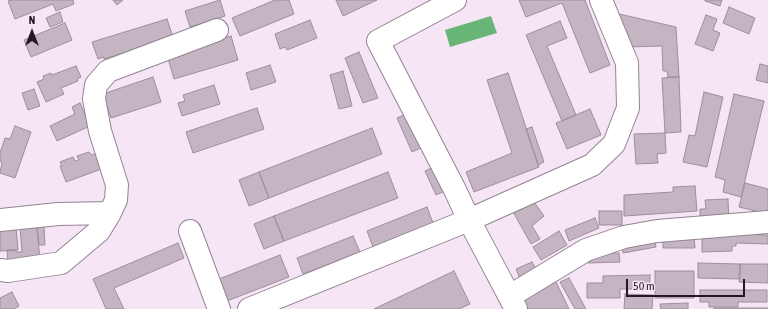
<!DOCTYPE html>
<html>
<head>
<meta charset="utf-8">
<style>
	body { margin:0 }
	#map { position:relative; width:768px; height:309px; overflow:hidden; background:#f6e5f4; font-family:"Asap Condensed",sans-serif }
	canvas { display:block }
	.north { position:absolute; left:12px; top:12px; width:40px; height:40px; -webkit-text-stroke:3px #f6e5f4; paint-order:stroke; rotate:0deg; font-size:11px; font-weight:700; line-height:16px; text-align:center; color:#211b21 }
	.north::after { content:''; display:block; margin:auto; width:14px; height:18px; background:#211b21; clip-path:polygon(50% 0,100% 100%,50% 72%,0 100%) }
	.scale { position:absolute; left:626px; top:279px; width:119px; height:18px; box-sizing:border-box; border:2px solid #211b21; border-top:0; padding-left:5px; font-size:12px; line-height:14px; white-space:nowrap; color:#211b21; -webkit-text-stroke:3px #f6e5f4; paint-order:stroke }
</style>
</head>
<body>
<div id="map">
<canvas width="768" height="309"></canvas>
<div class="north">N</div>
<div class="scale">50 m</div>
</div>
<script>
const c = document.querySelector('canvas').getContext('2d');
c.lineJoin = 'round';
function paint(path, color) { c.fillStyle = color; c.fill(path, 'evenodd'); }
const shape = rows => new Path2D(rows.map(r => 'M' + r).join(''));
function stroke(path, color, width, dash) { c.strokeStyle = color; c.lineWidth = width; c.lineCap = dash ? 'butt' : 'round'; c.setLineDash(dash || []); c.stroke(path); }
paint(shape([
	[491,16,497,33,450,47,445,30]
]), '#69b578');
const building = shape([
	[12,0,73,0,74,4,56,11,53,4,15,19,8,1,12,0],
	[113,0,123,0,117,5,113,0],
	[220,0,225,16,190,27,185,11,220,0],
	[275,0,289,0,294,14,240,36,232,18,275,0],
	[336,0,377,0,343,16,336,0],
	[519,0,585,0,610,65,590,73,562,3,526,17,519,0],
	[705,0,722,0,720,6,705,1,705,0],
	[729,7,755,18,749,34,723,23,729,7],
	[60,12,63,22,50,27,46,18,60,12],
	[615,13,676,27,679,77,668,77,667,71,663,71,662,46,628,47,615,13],
	[706,15,717,19,713,30,720,33,713,51,695,44,706,15],
	[167,19,173,37,104,59,104,57,98,59,92,42,167,19],
	[310,20,317,38,287,50,285,47,280,49,275,34,310,20],
	[560,21,567,38,547,46,576,115,562,121,526,35,560,21],
	[65,23,72,40,31,57,24,40,65,23],
	[231,36,238,60,174,79,167,55,231,36],
	[359,52,378,98,363,103,345,58,359,52],
	[760,64,768,66,768,83,756,80,760,64],
	[270,65,276,82,251,90,246,73,270,65],
	[76,66,81,77,77,79,78,81,61,88,64,94,46,102,37,82,44,79,43,76,51,73,52,75,76,66],
	[343,71,352,106,339,109,330,75,343,71],
	[508,73,539,167,474,192,466,172,512,153,487,80,508,73],
	[153,77,161,102,111,118,103,94,153,77],
	[679,77,681,132,665,133,662,78,679,77],
	[214,85,220,104,182,116,178,103,185,101,183,95,214,85],
	[34,89,40,106,28,110,22,93,34,89],
	[704,92,723,97,707,167,683,162,689,135,695,136,704,92],
	[734,94,764,101,741,197,723,192,725,180,715,177,734,94],
	[80,103,90,126,57,141,50,126,75,114,72,107,80,103],
	[257,108,264,129,193,153,186,132,257,108],
	[590,109,601,135,567,149,556,123,590,109],
	[408,113,423,147,412,152,397,118,408,113],
	[15,126,31,132,15,178,0,173,2,162,0,161,0,153,5,138,10,139,15,126],
	[532,127,544,162,538,165,526,129,532,127],
	[372,128,382,154,269,198,259,172,372,128],
	[665,133,666,153,657,154,658,163,636,164,634,134,665,133],
	[101,151,107,167,66,182,60,166,62,166,60,162,73,157,75,161,79,160,77,156,89,152,92,155,101,151],
	[436,166,447,190,436,195,425,171,436,166],
	[259,172,269,198,249,206,239,180,259,172],
	[388,172,398,198,284,241,274,216,388,172],
	[745,183,768,189,768,214,739,207,745,183],
	[695,186,697,211,624,216,624,195,673,192,673,187,695,186],
	[728,199,729,222,700,224,700,209,706,209,705,200,728,199],
	[534,202,544,216,532,226,540,239,531,244,512,210,534,202],
	[427,207,433,223,373,247,367,231,427,207],
	[599,211,622,211,622,225,599,225,599,211],
	[274,216,284,241,264,249,254,224,274,216],
	[595,218,599,228,569,241,565,230,595,218],
	[44,226,45,245,39,245,37,227,44,226],
	[16,227,18,250,0,251,0,229,16,227],
	[37,227,40,261,8,264,7,250,16,250,16,252,22,252,20,228,37,227],
	[559,231,567,245,541,260,533,247,559,231],
	[702,231,728,234,768,235,768,244,736,243,736,246,732,246,732,251,702,252,702,231],
	[353,236,360,252,303,274,297,258,353,236],
	[663,236,694,236,695,248,663,248,663,236],
	[654,237,656,247,623,253,622,243,654,237],
	[178,243,184,258,114,288,124,309,106,309,93,279,178,243],
	[619,253,620,262,588,263,588,254,619,253],
	[280,255,289,277,227,301,219,279,280,255],
	[532,262,537,271,520,279,516,269,532,262],
	[698,263,740,264,740,279,698,278,698,263],
	[740,264,768,264,768,283,739,282,740,264],
	[454,271,470,304,459,309,374,309,454,271],
	[655,271,694,271,694,298,655,298,655,271],
	[650,275,650,289,620,289,620,298,587,298,587,283,603,283,603,276,650,275],
	[569,278,586,309,575,309,560,282,569,278],
	[556,282,569,309,528,309,523,298,556,282],
	[700,290,767,290,767,302,738,302,738,307,709,307,709,302,700,302,700,290],
	[12,292,19,306,14,309,0,309,0,298,12,292],
	[625,294,653,295,652,309,624,309,625,294],
	[688,303,688,309,661,309,660,304,688,303],
	[714,308,768,308,768,309,714,309,714,308]
]);
paint(building, '#c5b5c3');
stroke(building, '#9d8e9c', 1);
const minor = shape([
	[455,0,378,41,455,190,469,220,516,309],
	[0,220,58,214,110,213],
	[190,231,219,309],
	[0,270,8,271,61,263,99,231,110,213,116,200,117,185,100,131,94,99,96,85,108,71,217,30],
	[510,296,586,250,624,237,657,231,768,222],
	[249,309,469,220,592,165,614,144,628,108,627,63,601,0]
]);
stroke(minor, '#938492', 24);
stroke(minor, '#fff', 22);
</script>
</body>
</html>
